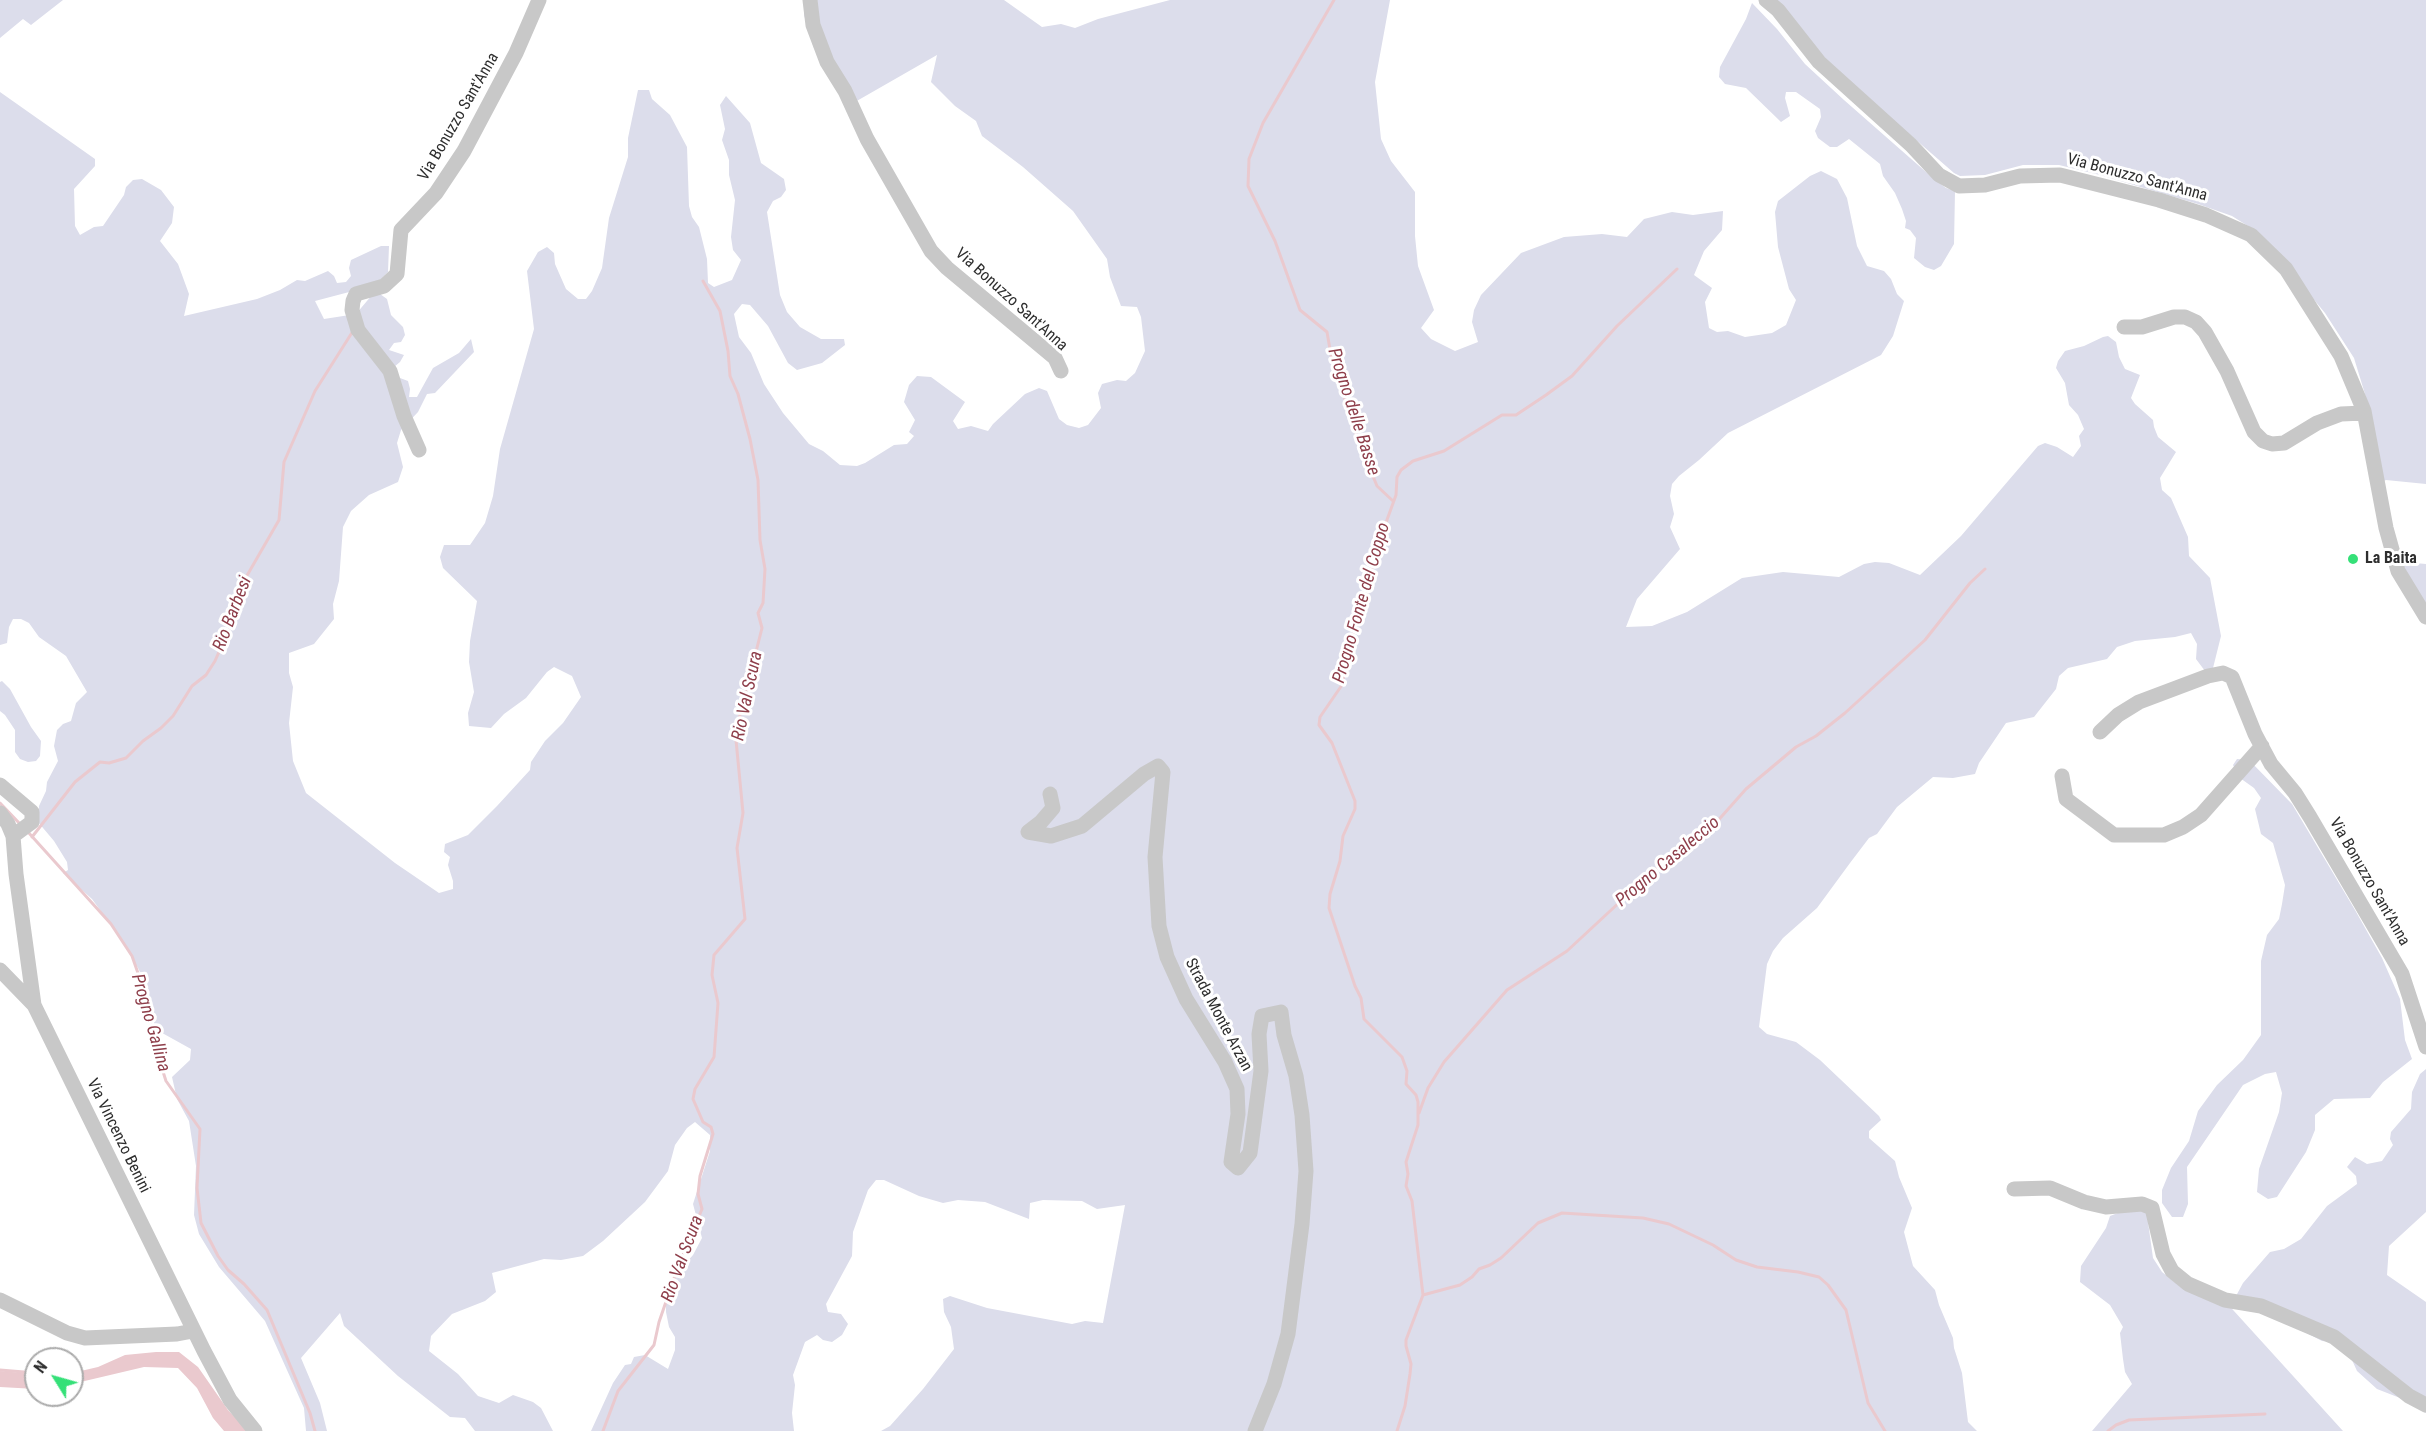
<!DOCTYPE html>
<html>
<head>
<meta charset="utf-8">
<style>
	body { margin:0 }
	#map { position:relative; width:2426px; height:1431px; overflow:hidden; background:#fff; font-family:"Roboto Condensed",sans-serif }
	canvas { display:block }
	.north { position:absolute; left:24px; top:1347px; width:60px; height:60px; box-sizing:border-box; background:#fff; border:2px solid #ababab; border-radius:50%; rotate:307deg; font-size:16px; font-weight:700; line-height:24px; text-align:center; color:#2e2e2e }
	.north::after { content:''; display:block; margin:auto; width:21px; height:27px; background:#35e078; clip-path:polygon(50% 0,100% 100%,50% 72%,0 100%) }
</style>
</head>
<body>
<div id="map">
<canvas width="2426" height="1431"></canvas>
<div class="north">N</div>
</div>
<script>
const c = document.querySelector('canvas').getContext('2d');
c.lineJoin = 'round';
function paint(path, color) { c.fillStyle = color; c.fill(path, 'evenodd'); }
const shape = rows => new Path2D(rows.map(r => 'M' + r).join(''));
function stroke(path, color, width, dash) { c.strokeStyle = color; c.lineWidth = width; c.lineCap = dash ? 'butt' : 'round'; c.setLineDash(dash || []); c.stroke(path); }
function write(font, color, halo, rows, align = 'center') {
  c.font = font + ' "Roboto Condensed",sans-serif'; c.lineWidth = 6; c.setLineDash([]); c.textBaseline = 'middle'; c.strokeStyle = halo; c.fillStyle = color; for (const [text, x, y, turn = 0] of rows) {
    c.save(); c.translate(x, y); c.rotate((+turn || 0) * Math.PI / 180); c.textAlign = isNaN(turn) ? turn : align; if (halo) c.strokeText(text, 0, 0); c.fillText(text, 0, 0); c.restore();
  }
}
paint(shape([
	[0,0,63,0,31,25,23,19,0,38],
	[804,0,1004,0,1042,27,1061,24,1075,28,1098,19,1170,0,1390,0,1375,82,1381,139,1391,161,1415,192,1415,236,1418,266,1434,310,1421,328,1431,339,1455,351,1478,342,1472,322,1474,310,1481,295,1521,253,1564,237,1602,234,1627,237,1644,219,1672,212,1693,215,1723,211,1722,230,1704,251,1694,275,1712,288,1705,302,1709,328,1717,332,1728,331,1745,337,1772,333,1786,325,1796,300,1789,289,1778,247,1775,212,1778,201,1810,176,1821,171,1837,179,1847,198,1857,246,1867,266,1884,271,1891,279,1897,294,1904,301,1893,336,1881,355,1728,433,1699,460,1679,476,1672,484,1670,496,1674,514,1670,527,1680,549,1637,599,1626,627,1652,626,1687,612,1742,578,1783,572,1839,577,1864,564,1875,562,1889,563,1920,575,1961,536,2038,446,2045,443,2057,447,2073,457,2081,446,2079,436,2084,429,2078,415,2069,405,2065,383,2056,368,2058,361,2065,351,2084,346,2103,337,2108,336,2116,342,2119,357,2125,369,2140,375,2131,398,2135,404,2153,420,2154,427,2158,437,2176,452,2160,478,2162,490,2171,498,2188,537,2189,556,2210,578,2221,636,2213,668,2205,671,2196,659,2197,644,2191,633,2175,637,2135,641,2117,647,2107,659,2068,668,2059,676,2056,689,2034,717,2006,723,1979,763,1975,774,1953,778,1933,777,1897,807,1877,834,1869,838,1850,863,1817,908,1783,938,1773,951,1767,964,1759,1027,1767,1034,1796,1042,1820,1060,1879,1116,1881,1120,1869,1131,1869,1138,1895,1161,1899,1177,1912,1208,1904,1232,1913,1266,1935,1290,1939,1305,1953,1338,1954,1348,1962,1373,1968,1422,1977,1431,881,1431,890,1426,923,1389,954,1349,951,1327,944,1312,943,1299,950,1296,987,1308,1072,1324,1085,1321,1103,1323,1125,1205,1097,1209,1082,1201,1043,1200,1030,1203,1029,1219,985,1202,958,1200,943,1203,919,1196,884,1180,876,1180,868,1190,853,1232,852,1256,826,1304,828,1312,841,1314,848,1324,842,1335,832,1342,823,1340,817,1335,805,1342,793,1375,795,1385,792,1413,794,1431,591,1431,613,1383,625,1365,631,1364,634,1357,645,1355,668,1369,675,1350,675,1337,669,1327,666,1312,666,1292,677,1273,693,1255,702,1238,693,1204,710,1151,710,1135,695,1122,687,1128,675,1145,668,1171,645,1202,603,1241,583,1256,561,1260,544,1259,492,1273,496,1292,485,1301,452,1314,431,1336,429,1351,458,1374,478,1396,499,1403,513,1395,533,1402,541,1408,553,1431,475,1431,465,1418,450,1417,398,1376,344,1326,340,1313,301,1358,320,1403,327,1431,306,1431,304,1408,265,1321,219,1267,199,1234,194,1215,196,1166,189,1121,177,1099,172,1077,190,1060,191,1049,155,1029,148,988,138,968,119,936,92,899,63,873,68,870,67,862,54,841,38,822,39,806,46,791,47,782,58,761,54,746,57,730,63,724,71,721,76,703,87,692,66,656,39,637,29,623,21,619,13,619,9,627,7,643,0,645,0,92,95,159,95,166,74,189,75,226,80,235,94,227,103,226,124,195,126,187,133,180,142,179,161,190,174,207,172,223,160,241,178,264,189,294,184,316,257,299,280,290,297,280,305,281,328,271,334,276,337,283,346,282,351,276,349,268,351,260,381,246,389,246,388,272,370,290,353,291,315,301,324,319,356,314,372,295,380,294,387,299,391,315,403,327,405,335,401,342,394,343,389,350,404,355,400,362,394,367,392,375,408,381,410,389,409,397,417,397,433,368,459,353,471,339,474,352,435,393,427,394,418,412,401,430,397,443,403,467,398,482,369,495,351,511,343,527,339,581,333,604,334,619,314,644,289,653,289,673,293,687,289,723,293,761,306,793,395,863,439,893,453,889,453,881,448,865,450,857,444,852,445,844,468,835,497,806,530,770,531,762,545,741,563,723,581,697,572,676,554,667,547,672,526,698,504,714,491,728,469,726,468,713,474,692,469,662,470,641,477,601,443,568,440,557,444,545,470,545,485,523,493,496,500,449,534,329,527,271,538,252,547,247,554,253,555,264,566,289,578,299,586,299,592,291,602,268,609,218,628,157,628,138,638,90,649,90,652,99,670,115,687,147,689,206,692,217,699,227,707,259,708,283,714,287,732,280,741,260,733,250,731,237,735,200,729,175,729,160,722,140,725,129,720,105,726,96,750,123,761,163,784,179,786,190,781,197,773,201,767,212,780,295,787,312,800,327,821,339,844,339,845,345,822,363,797,370,788,363,768,326,750,305,742,304,734,314,739,337,751,353,764,384,783,413,809,444,823,451,840,465,857,466,865,463,894,445,907,444,914,436,909,432,915,420,904,402,909,385,917,376,931,377,965,402,953,421,958,429,971,426,988,431,993,424,1025,394,1039,388,1047,391,1059,419,1067,425,1079,428,1088,425,1101,408,1098,393,1102,384,1117,380,1126,381,1135,373,1145,351,1141,317,1137,307,1121,306,1110,277,1107,259,1073,211,1023,167,982,136,976,121,955,106,931,82,937,55,848,106,814,48,804,15],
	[1773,0,2426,0,2426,484,2386,480,2379,483,2365,394,2354,358,2325,313,2267,243,2251,228,2232,216,2198,204,2100,175,2059,165,2023,165,1985,175,1960,176,1954,173,1816,53],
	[1752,3,1777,29,1805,64,1844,100,1934,179,1946,188,1955,191,1954,244,1941,266,1934,270,1925,267,1914,258,1916,238,1910,230,1905,228,1906,221,1902,209,1895,193,1883,176,1880,164,1849,139,1837,147,1830,147,1818,138,1815,131,1821,117,1820,109,1796,92,1786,92,1785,98,1790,116,1781,122,1746,88,1725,84,1719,77,1720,67,1746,19],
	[2404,562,2426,564,2426,613,2400,566],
	[2,681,10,689,31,727,41,741,40,756,36,761,28,762,20,759,15,752,15,730,5,715,0,711,0,682],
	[2237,759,2249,760,2292,804,2355,910,2382,958,2400,999,2405,1040,2412,1059,2383,1082,2370,1098,2334,1099,2315,1115,2315,1130,2306,1152,2277,1197,2268,1199,2257,1192,2259,1169,2279,1112,2282,1093,2276,1072,2265,1074,2243,1085,2187,1167,2188,1204,2183,1217,2172,1217,2162,1203,2162,1190,2171,1168,2189,1141,2198,1111,2217,1085,2243,1060,2261,1035,2261,961,2267,935,2279,919,2282,904,2285,885,2273,843,2261,834,2255,809,2261,798,2254,788,2240,778,2233,765],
	[2426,1069,2426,1212,2389,1246,2387,1275,2426,1302,2426,1413,2400,1398,2377,1389,2357,1371,2347,1349,2341,1343,2322,1341,2236,1296,2243,1283,2270,1252,2284,1249,2301,1239,2327,1206,2357,1184,2356,1176,2347,1167,2355,1157,2367,1164,2382,1161,2393,1145,2390,1139,2391,1132,2411,1109,2412,1092,2420,1074],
	[2131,1208,2150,1213,2148,1222,2153,1258,2162,1272,2182,1288,2224,1300,2343,1431,2092,1431,2132,1384,2125,1372,2123,1359,2120,1333,2123,1327,2110,1305,2080,1282,2081,1266,2106,1228,2110,1216]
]), '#dcddeb');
paint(shape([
	[156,1352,179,1352,198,1367,228,1410,248,1431,224,1431,213,1418,197,1388,178,1368,144,1367,72,1384,72,1373,98,1367,125,1355],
	[0,1371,36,1374,36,1389,0,1387]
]), '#eac9ce');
stroke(shape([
	[1334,0,1263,123,1249,159,1248,186,1275,241,1300,310,1327,332,1331,355,1358,440,1377,486,1393,501],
	[0,803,21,825],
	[28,832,111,924,132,956,139,976,159,1059,166,1081,200,1129,197,1188,201,1223,218,1256,228,1270,244,1284,267,1310,310,1413,315,1431],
	[32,837,75,782,100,762,109,763,126,758,143,741,161,728,173,716,192,686,206,675,215,661,238,608,245,579,279,520,284,462,315,391,353,331],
	[1419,1113,1428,1088,1444,1062,1507,990,1567,951,1651,873,1714,825,1746,789,1796,747,1816,736,1845,713,1925,640,1970,583,1985,569],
	[1423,1295,1460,1285,1472,1277,1479,1269,1490,1265,1501,1258,1538,1223,1562,1213,1643,1218,1669,1224,1713,1245,1736,1260,1757,1267,1798,1272,1819,1277,1828,1285,1846,1310,1868,1403,1885,1431],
	[0,1370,36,1373],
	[603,1431,618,1391,654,1345,659,1322,679,1264,702,1209,698,1194,700,1176,713,1134,711,1127,703,1122,693,1099,695,1089,714,1057,718,1003,712,975,714,955,745,919,737,848,743,813,736,740,738,723,762,628,758,613,763,603,765,569,760,540,758,480,750,439,738,394,730,376,728,351,720,311,703,281],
	[1397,1431,1405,1406,1410,1374,1411,1364,1406,1346,1406,1340,1423,1295,1412,1201,1406,1186,1408,1174,1406,1162,1418,1125,1418,1102,1416,1095,1406,1084,1407,1071,1402,1057,1364,1019,1361,998,1355,986,1329,908,1330,894,1340,861,1343,836,1355,809,1355,801,1332,743,1319,725,1320,717,1342,685,1351,640,1368,591,1375,553,1396,495,1397,477,1401,470,1413,461,1444,451,1502,415,1516,415,1546,395,1572,376,1617,326,1677,269],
	[2108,1431,2116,1425,2129,1420,2265,1414]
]), '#eac9ce', 3);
stroke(shape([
	[810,0,813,25,827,62,845,91,867,139,931,251,947,268,1055,358,1061,371],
	[1766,0,1778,10,1819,62,1911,145,1939,175,1959,186,1985,185,2020,176,2060,175,2159,200,2206,215,2251,235,2286,269,2341,356,2364,411,2386,528,2398,571,2426,617],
	[2124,327,2142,327,2174,317,2185,317,2196,322,2205,332,2227,371,2254,432,2263,441,2272,444,2284,443,2317,423,2341,414,2364,413],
	[419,450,404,416,390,371,358,330,352,310,353,301,356,294,384,286,397,274,401,230,436,193,464,151,516,53,539,0],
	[2100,732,2118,715,2139,702,2208,676,2223,673,2232,677,2255,734,2271,764,2295,793,2310,817,2402,974,2426,1047],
	[2062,776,2066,799,2114,835,2164,835,2183,827,2201,815,2262,746],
	[0,785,32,812,32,822,13,836],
	[1050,794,1053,808,1041,822,1028,832,1051,836,1082,826,1144,774,1158,766,1163,772,1155,857,1159,926,1167,957,1186,999,1225,1062,1237,1089,1238,1114,1231,1162,1238,1168,1250,1153,1261,1071,1259,1034,1262,1016,1281,1012,1284,1035,1296,1076,1302,1115,1306,1171,1302,1224,1288,1334,1274,1384,1255,1431],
	[0,813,8,824,13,836,16,874,34,1005,204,1351,230,1400,255,1431],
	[0,970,34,1005],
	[2014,1189,2050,1188,2084,1202,2106,1207,2142,1204,2152,1208,2163,1254,2172,1271,2188,1284,2225,1300,2261,1306,2334,1337,2409,1396,2426,1405],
	[0,1300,67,1333,85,1338,177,1334,193,1331]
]), '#c8c8c8', 15);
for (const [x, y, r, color] of [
	[2353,559,6,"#35e078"]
]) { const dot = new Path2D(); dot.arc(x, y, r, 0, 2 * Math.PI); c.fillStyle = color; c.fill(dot); stroke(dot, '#fff', 2); }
write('16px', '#2e2e2e', '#fff', [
	["Via Bonuzzo Sant'Anna",459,117,-60],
	["Via Bonuzzo Sant'Anna",2137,178,15],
	["Via Bonuzzo Sant'Anna",1011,300,42],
	["Via Bonuzzo Sant'Anna",2369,882,60],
	["Strada Monte Arzan",1218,1015,62],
	["Via Vincenzo Benini",118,1136,64]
]);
write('bold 16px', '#2e2e2e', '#fff', [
	["La Baita",2365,559]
], 'left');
write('italic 18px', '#8e3e4a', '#fff', [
	["Progno delle Basse",1353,412,72],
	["Progno Fonte del Coppo",1362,603,-74],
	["Rio Barbesi",233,614,-69],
	["Rio Val Scura",748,696,-78],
	["Progno Casaleccio",1668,862,-40],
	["Progno Gallina",150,1023,74],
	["Rio Val Scura",683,1259,-70]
]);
</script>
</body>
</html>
